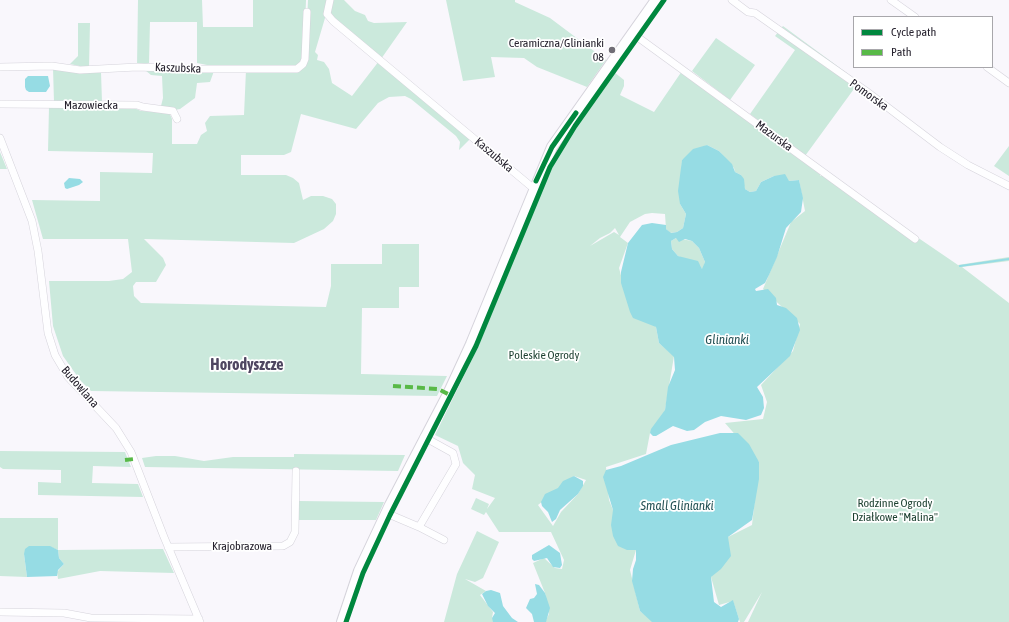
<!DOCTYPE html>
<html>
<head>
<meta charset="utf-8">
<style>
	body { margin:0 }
	#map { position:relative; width:1009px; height:622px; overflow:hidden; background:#f9f7fc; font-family:"Asap Condensed",sans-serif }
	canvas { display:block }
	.legend { position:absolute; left:853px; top:16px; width:140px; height:52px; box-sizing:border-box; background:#fff; border:1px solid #a8a7ab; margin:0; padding:5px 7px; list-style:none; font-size:12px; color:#26222e }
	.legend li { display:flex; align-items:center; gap:8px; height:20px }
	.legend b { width:20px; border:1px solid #a8a7ab }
</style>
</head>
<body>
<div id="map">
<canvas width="1009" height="622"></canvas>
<ul class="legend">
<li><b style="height:5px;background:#00873e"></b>Cycle path</li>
<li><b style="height:5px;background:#58b947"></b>Path</li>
</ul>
</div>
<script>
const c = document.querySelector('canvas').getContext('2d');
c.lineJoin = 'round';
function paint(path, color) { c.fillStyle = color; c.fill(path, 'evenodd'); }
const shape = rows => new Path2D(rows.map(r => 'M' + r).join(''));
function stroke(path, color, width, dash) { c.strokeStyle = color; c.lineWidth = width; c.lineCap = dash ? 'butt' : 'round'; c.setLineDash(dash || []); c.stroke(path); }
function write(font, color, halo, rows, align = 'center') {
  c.font = font + ' "Asap Condensed",sans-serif'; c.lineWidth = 3.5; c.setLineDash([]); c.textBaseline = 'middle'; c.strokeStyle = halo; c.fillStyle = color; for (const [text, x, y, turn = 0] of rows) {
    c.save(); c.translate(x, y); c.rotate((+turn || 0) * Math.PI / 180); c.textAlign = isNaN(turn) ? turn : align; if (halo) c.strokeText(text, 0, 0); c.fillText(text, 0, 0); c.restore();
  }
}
paint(shape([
	[138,0,202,0,203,27,253,27,253,0,306,0,304,55,298,66,212,66,197,63,197,22,150,22,149,63,137,66],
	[308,0,328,0,325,18,315,52,318,55,317,60,324,62,329,69,332,83,352,96,379,61,472,137,459,150,460,142,456,136,411,99,405,96,389,97,378,103,356,129,301,114,291,152,284,155,241,155,241,175,286,175,293,178,299,183,303,200,311,196,323,196,332,199,336,204,336,214,333,221,324,229,294,243,144,239,163,258,166,265,156,282,136,282,133,286,134,296,141,303,326,307,331,286,331,264,382,264,382,244,419,244,419,287,399,287,399,308,362,308,361,374,447,376,437,396,91,391,80,380,63,356,53,326,49,281,109,281,123,279,132,272,128,239,43,239,32,200,100,201,100,172,152,173,153,153,48,151,49,107,134,108,141,111,169,112,172,119,172,144,197,144,201,135,207,131,205,123,210,116,244,115,246,70,305,66],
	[333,0,344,0,355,11,365,15,368,21,374,23,407,22,381,59,334,18,330,11],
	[446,0,515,0,515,2,550,18,606,60,587,87,537,67,524,58,491,57,495,77,463,81],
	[78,23,90,23,89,68,70,64,78,56],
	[783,26,859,82,805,156,750,114,795,50,775,36],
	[716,38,755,65,730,100,692,71],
	[53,68,101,72,102,102,54,102],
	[145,70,214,71,210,82,197,83,195,98,180,109,175,110,161,106,163,98,162,76,151,75],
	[682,71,821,174,820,176,826,175,958,265,1009,257,1009,261,962,267,1009,303,1009,622,748,622,762,592,744,622,740,622,733,601,719,605,711,577,728,537,752,525,759,462,725,423,763,419,767,402,761,385,793,351,800,324,763,289,791,222,805,211,799,180,789,181,774,176,761,182,756,191,750,192,745,189,741,175,735,172,734,168,719,151,707,145,682,160,680,204,686,214,683,228,677,232,670,233,666,229,665,214,652,213,645,214,630,222,620,237,628,243,619,268,628,302,656,327,659,343,674,356,664,416,650,433,646,454,606,467,609,500,613,510,636,550,630,570,640,611,654,622,545,622,549,614,545,593,533,563,544,558,555,568,562,569,564,560,551,532,499,532,486,512,484,515,471,509,476,498,489,504,487,509,495,498,472,489,475,475,463,463,458,446,435,435,478,347,551,169,564,145,614,72,624,80,624,86,620,95,654,112],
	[615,228,619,235,614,232,590,246,600,238,610,233],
	[574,476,586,480,578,494,561,512,553,526,538,505],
	[1009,146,1009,176,994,166],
	[0,152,7,169,0,169],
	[676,238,692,241,699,248,705,262,704,267,702,270,700,265,678,256,672,249,671,241],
	[0,451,125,452,131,467,93,466,92,483,138,484,143,497,38,495,38,482,61,483,61,470,3,469,0,467],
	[294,454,405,455,398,471,145,467,142,458,156,456,175,456,204,461,233,457,294,457],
	[298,501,384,502,376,520,298,520],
	[0,518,58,518,58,550,163,549,174,573,100,571,58,579,57,572,64,564,59,558,58,550,48,546,24,554,27,577,0,576],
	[477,531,499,542,483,578,475,582,465,579,486,591,480,595,493,612,492,618,495,622,444,622,457,574]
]), '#cbe9dc');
paint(shape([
	[28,76,48,76,50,86,46,92,29,92,26,90,25,87,25,79],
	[707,145,719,151,732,164,735,172,741,175,744,179,745,189,750,192,756,191,761,182,774,176,785,174,789,181,799,180,803,198,801,212,786,228,777,257,769,275,765,283,755,289,756,291,768,289,776,298,777,305,786,308,797,318,800,330,790,356,757,387,763,397,764,408,761,415,746,420,721,416,705,422,694,430,687,431,673,426,656,436,653,436,650,433,651,429,665,410,668,387,675,370,674,357,659,343,656,327,633,318,630,312,621,283,621,272,628,243,642,225,652,223,666,225,666,229,671,233,677,232,683,228,686,214,680,204,678,191,682,160,693,149],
	[676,238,679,242,685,239,692,241,699,248,705,262,702,269,698,261,678,256,672,249,671,241],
	[69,178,80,179,83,182,79,185,67,189,65,188,64,183],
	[720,433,738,433,749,444,759,462,759,479,752,520,728,537,731,556,721,569,711,577,714,602,721,607,733,600,739,619,738,622,652,622,640,611,632,581,633,569,636,560,636,550,627,550,618,546,613,536,611,525,613,510,603,477,606,470,621,466,671,445],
	[574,476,583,481,583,486,578,494,560,510,556,519,552,522,548,512,542,506,541,502,545,494,558,488,563,481],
	[549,545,560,553,562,565,560,568,553,567,547,558,534,561,532,559,532,555],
	[29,546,50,546,58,550,59,558,64,564,58,570,57,576,27,577,24,554,25,549],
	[535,584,539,585,545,593,550,608,546,622,534,622,532,614,526,608,530,599,534,598,537,594],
	[491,590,500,593,503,606,512,618,518,622,493,622,492,618,495,613,488,606,482,594,486,591]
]), '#96dce4');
stroke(shape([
	[960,266,1009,259]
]), '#96dce4', 2);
const street = shape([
	[330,0,327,14,333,21,533,188],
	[732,0,748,12,755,13,866,91,940,147,968,165,1009,186],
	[891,0,915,17],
	[632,33,915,239],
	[0,67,52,66,80,70,137,67,195,69,297,69,303,64,305,59,307,12],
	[987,67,1009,83],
	[0,104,137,105,143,107,173,111,177,119],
	[0,138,32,221,38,251,48,333,55,355,68,377,116,428,131,452,164,537,200,622],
	[386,513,419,527,456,464,453,453,424,437],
	[419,527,444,540],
	[168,547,283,546,290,542,295,532,296,471],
	[0,612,64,613,91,618,199,619]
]);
const secondary = shape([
	[342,622,359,571,390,505,448,394,471,344,552,147,656,0]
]);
stroke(street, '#d5d3db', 8);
stroke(secondary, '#d5d3db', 12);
stroke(street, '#fefeff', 7);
stroke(secondary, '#fefeff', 10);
stroke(shape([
	[393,386,438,389,448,394],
	[125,460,134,459]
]), '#58b947', 4, [8, 4]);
stroke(shape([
	[536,181,552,147,576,113],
	[346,622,363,573,390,515,476,346,550,167,575,126,664,0]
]), '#00873e', 5);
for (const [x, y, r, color] of [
	[612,50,4,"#706d76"]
]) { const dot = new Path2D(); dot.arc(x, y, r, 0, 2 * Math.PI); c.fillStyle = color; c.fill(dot); stroke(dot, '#fff', 1.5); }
write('12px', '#26222e', '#fff', [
	["Ceramiczna/Glinianki",604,43],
	["08",604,57]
], 'right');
write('12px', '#26222e', '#fff', [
	["Kaszubska",178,68,2],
	["Pomorska",869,95,36],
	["Mazowiecka",91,105],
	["Mazurska",774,136,36],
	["Kaszubska",494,155,40],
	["Budowlana",80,387,49],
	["Krajobrazowa",242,546]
]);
write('12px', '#1b3f2f', '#fff', [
	["Poleskie Ogrody",544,355],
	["Rodzinne Ogrody",895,503],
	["Działkowe \"Malina\"",895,517]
]);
write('italic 13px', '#265357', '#fff', [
	["Glinianki",727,340],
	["Small Glinianki",677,506]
]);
write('bold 16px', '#4f4661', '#fff', [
	["Horodyszcze",247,365]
]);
</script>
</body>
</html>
